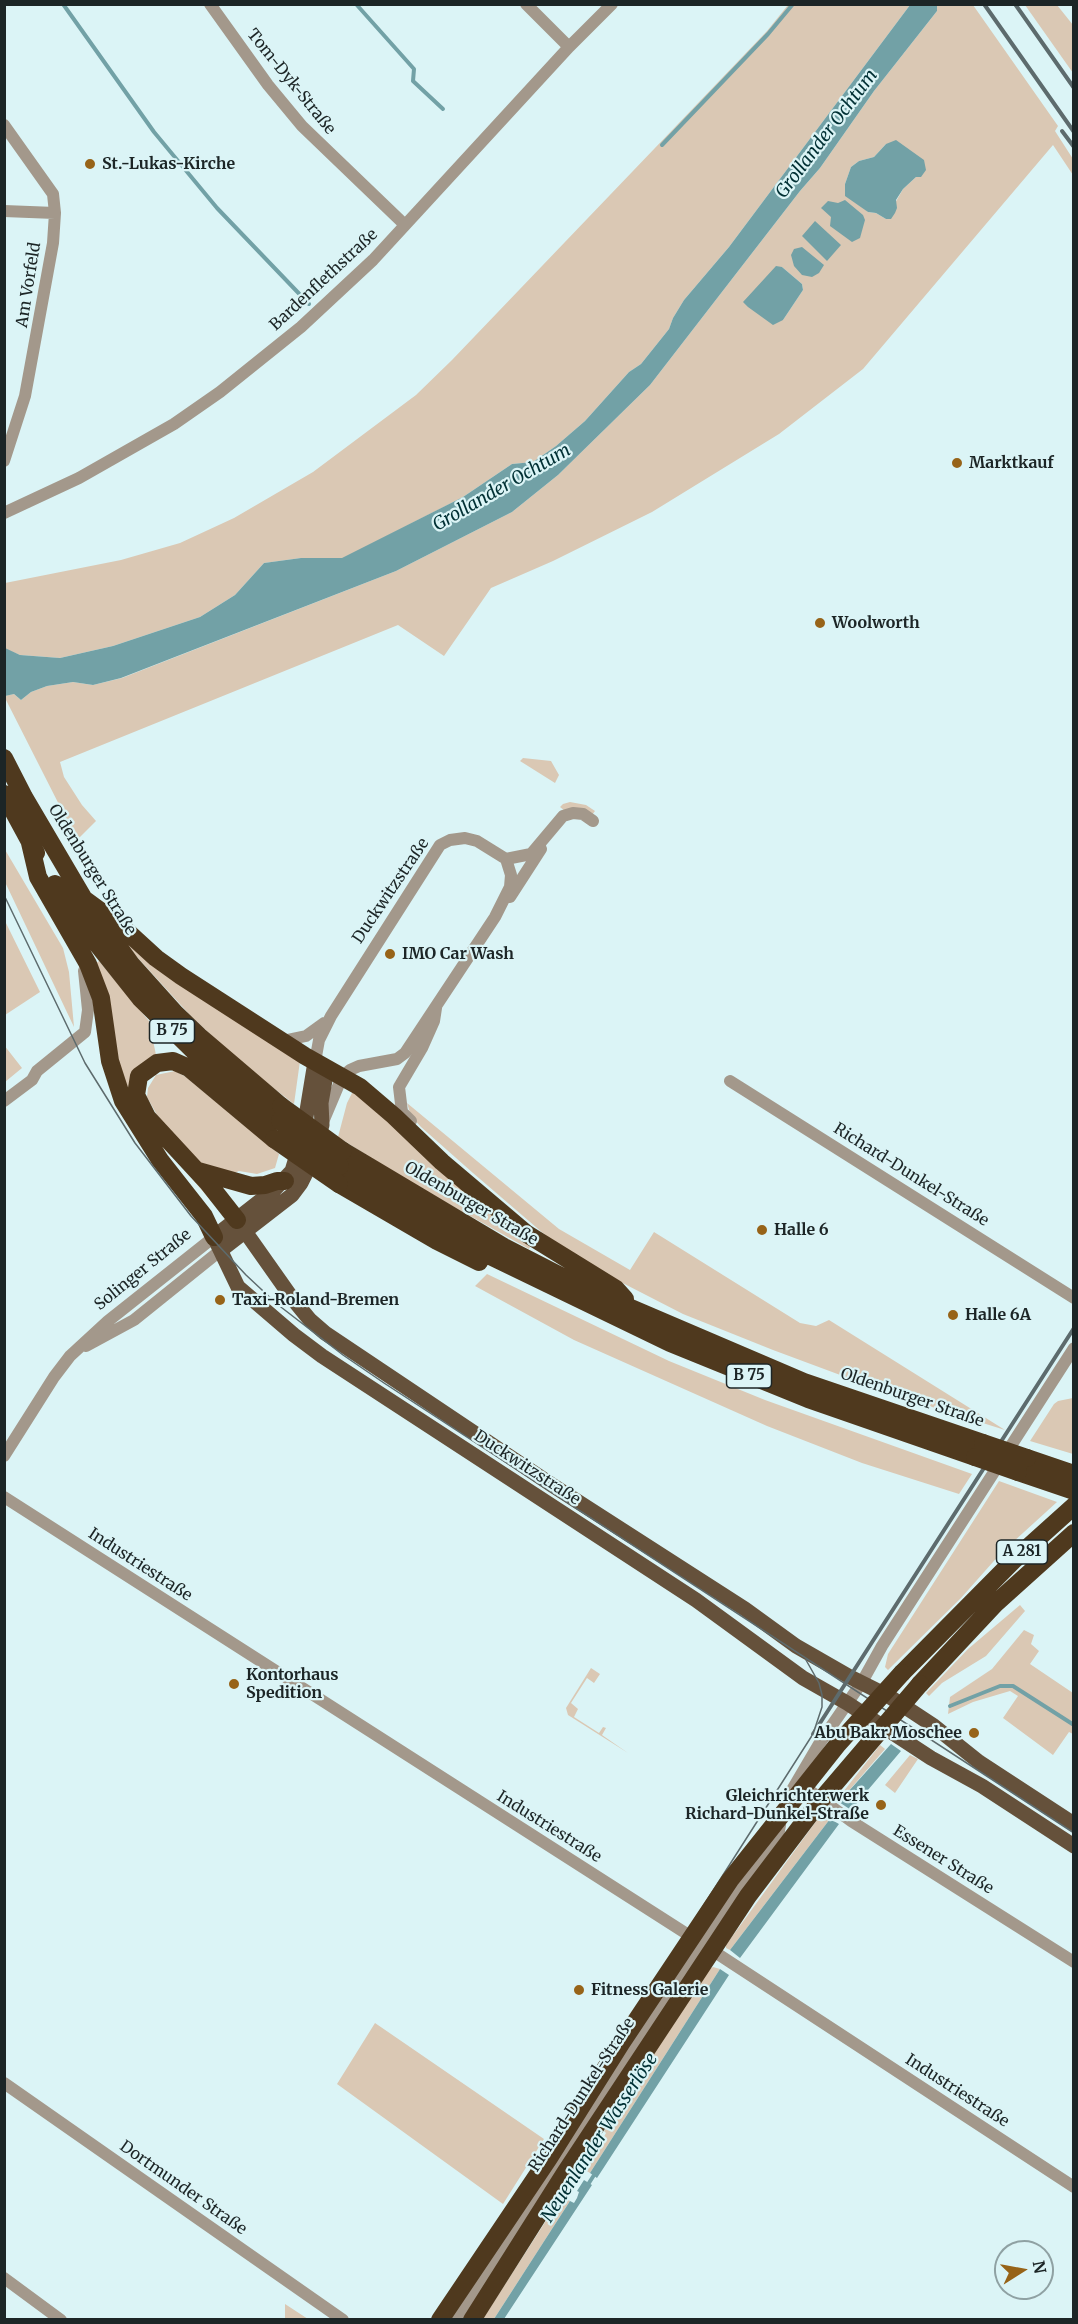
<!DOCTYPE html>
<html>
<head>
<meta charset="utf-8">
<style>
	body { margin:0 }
	#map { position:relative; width:1078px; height:2324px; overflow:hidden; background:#dbf4f6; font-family:Merriweather,serif }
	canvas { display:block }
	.frame { position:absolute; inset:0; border:6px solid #1c2526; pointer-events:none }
	.north { position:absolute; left:994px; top:2240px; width:60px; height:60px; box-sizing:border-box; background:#dbf4f6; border:2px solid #8fa1a3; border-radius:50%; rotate:79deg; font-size:16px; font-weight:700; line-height:24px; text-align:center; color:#1c2526 }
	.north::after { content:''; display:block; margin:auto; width:21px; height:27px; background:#976318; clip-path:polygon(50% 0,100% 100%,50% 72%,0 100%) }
</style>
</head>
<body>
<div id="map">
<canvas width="1078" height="2324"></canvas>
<div class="frame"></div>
<div class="north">N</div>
</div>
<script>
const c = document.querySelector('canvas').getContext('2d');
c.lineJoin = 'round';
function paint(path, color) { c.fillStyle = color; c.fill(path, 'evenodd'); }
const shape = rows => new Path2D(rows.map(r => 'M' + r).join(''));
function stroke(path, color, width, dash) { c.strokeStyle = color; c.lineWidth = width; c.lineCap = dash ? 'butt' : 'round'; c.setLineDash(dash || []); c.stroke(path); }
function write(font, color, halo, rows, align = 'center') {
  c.font = font + ' Merriweather,serif'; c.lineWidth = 4.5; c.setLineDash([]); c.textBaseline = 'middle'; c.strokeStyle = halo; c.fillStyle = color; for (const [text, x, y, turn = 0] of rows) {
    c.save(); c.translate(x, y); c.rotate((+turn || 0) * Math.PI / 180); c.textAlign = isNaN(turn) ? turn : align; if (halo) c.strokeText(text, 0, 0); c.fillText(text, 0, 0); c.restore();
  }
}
paint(shape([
	[788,5,910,5,729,247,684,300,673,318,669,329,641,364,629,372,585,421,556,446,533,462,512,464,463,497,342,559,301,558,264,563,235,595,200,617,113,646,60,658,20,655,5,649,5,583,121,560,180,543,234,518,313,472,416,395,452,360,767,31],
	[937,5,973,5,1058,126,1055,131,1073,159,1073,175,1053,145,863,369,779,434,652,512,553,561,491,588,444,656,398,625,60,762,64,777,82,805,96,821,77,840,4,696,14,694,21,700,31,692,47,686,73,682,93,685,122,678,396,571,512,512,558,475,650,385,800,191,820,168,874,91,937,11],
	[886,144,916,177,903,189,886,219,876,213,868,212,845,184,851,167,859,161,874,157],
	[782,267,802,284,803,290,783,320,744,302],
	[1025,5,1057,5,1073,25,1073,73],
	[523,758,551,761,559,775,555,783,520,761],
	[570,802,586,805,595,811,592,815,565,811,560,807,563,804],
	[4,848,63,948,69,972,74,1027,5,882],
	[4,919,40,992,5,1015,4,1015],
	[119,932,300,1061,294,1104,236,1059,189,1014,136,956],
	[99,961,149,1021,156,1055,129,1087,213,1199,211,1201,178,1162,160,1145,123,1084,95,964],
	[4,1045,22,1068,5,1082,4,1082],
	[175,1071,186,1077,279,1154,275,1168,257,1174,239,1171,234,1173,205,1166,193,1158,157,1115,147,1097,148,1088,156,1075],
	[354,1089,531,1245,529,1249,406,1180,338,1137,347,1103],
	[407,1103,559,1229,630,1270,654,1232,800,1323,816,1326,829,1320,1005,1430,894,1395,773,1350,683,1314,609,1276,551,1240,473,1173,421,1127,411,1116],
	[487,1274,669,1361,765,1400,972,1474,959,1494,862,1463,767,1426,574,1340,475,1286],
	[1073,1398,1073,1454,1030,1441,1054,1404,1058,1401],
	[999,1481,1057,1502,1001,1553,961,1598,888,1670,885,1667,888,1654],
	[1020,1605,1025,1611,986,1656,942,1683,929,1696,926,1693,968,1649],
	[1024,1630,1034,1635,1031,1644,1039,1651,1030,1664,1073,1693,1073,1734,1069,1732,1053,1755,1003,1718,1018,1696,1010,1691,973,1702,948,1714,950,1697,992,1669],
	[591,1668,600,1674,594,1683,587,1678,571,1703,578,1709,574,1717,599,1733,603,1727,606,1728,602,1735,628,1753,568,1715,566,1708],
	[880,1745,885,1749,839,1802,836,1801],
	[910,1755,918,1759,895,1793,885,1785],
	[824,1815,830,1819,730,1950,726,1948,726,1945,817,1820],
	[713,1967,720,1969,590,2173,585,2170,606,2133,604,2131,707,1971],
	[375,2023,544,2139,503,2204,337,2084],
	[562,2196,570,2201,494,2319,482,2320],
	[285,2304,308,2319,285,2319]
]), '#dac8b4');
paint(shape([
	[910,5,937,5,937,11,874,91,820,168,800,191,650,385,558,475,512,512,396,571,121,678,93,685,73,682,47,686,31,692,21,700,14,694,5,696,5,648,20,655,60,658,113,646,200,617,235,595,264,563,301,558,342,558,463,497,512,464,533,462,556,446,585,421,629,372,641,364,669,329,673,318,684,300,729,247],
	[896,140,924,160,926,170,921,177,916,177,903,189,896,200,897,208,895,213,891,219,886,219,876,213,868,212,845,196,845,184,851,167,859,161,874,157,886,144],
	[845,200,863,215,865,220,860,238,852,242,830,226,831,217,821,208,828,201,838,203],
	[815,221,841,245,827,261,802,236],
	[802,247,824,265,819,273,812,277,802,275,794,266,791,255,794,249],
	[776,266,782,267,802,284,803,290,783,320,773,325,748,307,743,302],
	[891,1744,901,1751,851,1810,839,1802],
	[830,1819,839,1824,740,1958,730,1950],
	[720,1969,729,1975,597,2178,590,2173],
	[584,2180,592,2185,504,2319,494,2319,570,2201,574,2203,577,2198,579,2192,577,2191]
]), '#72a1a6');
stroke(shape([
	[63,4,154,132,217,208,309,304],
	[356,4,414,69,413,81,443,109],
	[662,145,768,34,793,4],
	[950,1706,1000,1686,1013,1686,1074,1725],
	[587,2186,596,2172]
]), '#72a1a6', 4);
stroke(shape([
	[210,4,268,85,302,126,405,225],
	[526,4,569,47],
	[4,125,53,194,55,213,53,243,25,396,4,461],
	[4,211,55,213],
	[4,513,79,478,174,424,220,392,301,327,373,260,569,47,612,4],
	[506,859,531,854,563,816,573,813,583,814,593,821],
	[510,897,541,849],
	[282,1041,306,1036,324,1023],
	[315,1062,319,1040,331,1016,440,845,450,840,465,838,477,841,506,859,511,875,510,887,495,917,405,1053,397,1059,359,1066,350,1070,342,1077,323,1122],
	[730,1081,1074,1298],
	[4,1101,32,1080,37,1071,85,1032,88,1010,84,971,87,965],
	[411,1121,402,1112,399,1087,422,1048,434,1021,436,1008],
	[86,1346,134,1320,221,1250],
	[4,1456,54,1377,70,1356,108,1321,214,1237],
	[4,1497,701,1943,1074,2187],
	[798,1782,851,1821,1074,1962],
	[789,1795,819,1744,862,1682,882,1646,1074,1348],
	[4,2083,343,2320],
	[4,2278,61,2320],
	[455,2320,729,1901,779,1831,780,1825]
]), '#a3988b', 12);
stroke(shape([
	[315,1062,303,1135,292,1171,273,1191,214,1237,238,1287,294,1335,322,1356,696,1600,803,1678,847,1703,931,1758,982,1786,1074,1846],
	[237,1220,292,1298,310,1320,325,1333,552,1485,745,1609,796,1646,850,1677,890,1697,934,1726,979,1762,1074,1824],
	[221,1250,292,1195,301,1183,309,1167,322,1125,321,1103,327,1069]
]), '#65513b', 15);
stroke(shape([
	[4,758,24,797,84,899,131,964,175,1013,199,1036,281,1106],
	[4,794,36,853],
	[30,843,38,877,88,964,101,998,110,1061,123,1101,160,1160,204,1216,214,1237],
	[55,884,89,934,140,998,196,1053,280,1121],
	[84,899,121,926,156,958,181,976,305,1056,360,1087,394,1116,442,1162,527,1234,616,1289,625,1299],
	[343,1151,504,1247,584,1288,804,1382,983,1443],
	[340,1166,492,1257,670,1343,808,1399,975,1457],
	[198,1171,251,1186,265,1185,277,1181,285,1181],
	[339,1184,437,1241,479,1262],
	[237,1220,208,1183,147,1117,136,1095,139,1076,157,1063,173,1061,189,1068,274,1139],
	[1027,1458,1074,1474],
	[1018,1472,1074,1491],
	[902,1673,1015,1559,1074,1506],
	[920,1684,995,1604,1074,1533]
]), '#4f391e', 18);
stroke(shape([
	[4,895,85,1063,135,1143,191,1216,246,1275,277,1304,343,1355,384,1383,1074,1833],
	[439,2320,813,1734,822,1707,822,1695,819,1683,806,1660]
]), '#5d6b6d', 1.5);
stroke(shape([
	[984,4,1074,132],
	[1015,4,1074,88],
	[1062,131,1074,147],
	[813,1734,1074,1328]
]), '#5d6b6d', 4);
stroke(shape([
	[281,1106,343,1151],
	[280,1121,340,1166],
	[274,1139,339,1184],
	[983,1443,1027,1458],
	[975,1457,1018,1472],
	[440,2320,549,2158,622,2042,730,1880,838,1744,902,1673],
	[472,2320,565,2173,748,1896,820,1801,920,1684]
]), '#4f391e', 18);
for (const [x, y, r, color] of [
	[90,164,6,"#976318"],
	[957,463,6,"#976318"],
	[820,623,6,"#976318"],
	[390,954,6,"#976318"],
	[762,1230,6,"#976318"],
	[220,1300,6,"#976318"],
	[953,1315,6,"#976318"],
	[234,1684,6,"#976318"],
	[974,1733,6,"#976318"],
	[881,1805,6,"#976318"],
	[579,1990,6,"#976318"]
]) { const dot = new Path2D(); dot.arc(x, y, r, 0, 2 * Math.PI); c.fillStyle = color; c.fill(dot); stroke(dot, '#dbf4f6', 2); }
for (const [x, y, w] of [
	[172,1031,45],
	[749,1376,45],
	[1022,1552,51]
]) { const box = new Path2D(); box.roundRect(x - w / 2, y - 12, w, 24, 4.5); c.fillStyle = '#dbf4f6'; c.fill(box); stroke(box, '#1c2526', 1.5); }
write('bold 15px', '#1c2526', null, [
	["B 75",172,1031],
	["B 75",749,1376],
	["A 281",1022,1552]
]);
write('16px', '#1c2526', '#dbf4f6', [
	["Tom-Dyk-Straße",291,82,51],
	["Bardenflethstraße",324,280,-43],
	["Am Vorfeld",29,285,-81],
	["Oldenburger Straße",92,870,58],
	["Duckwitzstraße",391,891,-56],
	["Richard-Dunkel-Straße",911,1175,32],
	["Oldenburger Straße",471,1204,30],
	["Solinger Straße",143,1270,-39],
	["Oldenburger Straße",912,1398,19],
	["Duckwitzstraße",527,1468,33],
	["Industriestraße",140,1565,33],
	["Industriestraße",549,1827,32],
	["Essener Straße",943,1860,32],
	["Industriestraße",957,2091,33],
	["Richard-Dunkel-Straße",582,2095,-57],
	["Dortmunder Straße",183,2188,35]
]);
write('bold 16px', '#1c2526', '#dbf4f6', [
	["St.-Lukas-Kirche",102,164],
	["Marktkauf",969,463],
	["Woolworth",832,623],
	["IMO Car Wash",402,954],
	["Halle 6",774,1230],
	["Taxi-Roland-Bremen",232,1300],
	["Halle 6A",965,1315],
	["Kontorhaus",246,1675],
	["Spedition",246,1693],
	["Abu Bakr Moschee",962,1733,"right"],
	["Gleichrichterwerk",869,1796,"right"],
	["Richard-Dunkel-Straße",869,1814,"right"],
	["Fitness Galerie",591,1990]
], 'left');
write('italic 18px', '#003034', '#dbf4f6', [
	["Grollander Ochtum",827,134,-53],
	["Grollander Ochtum",502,488,-30],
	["Neuenlander Wasserlöse",600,2138,-57]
]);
</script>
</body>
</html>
